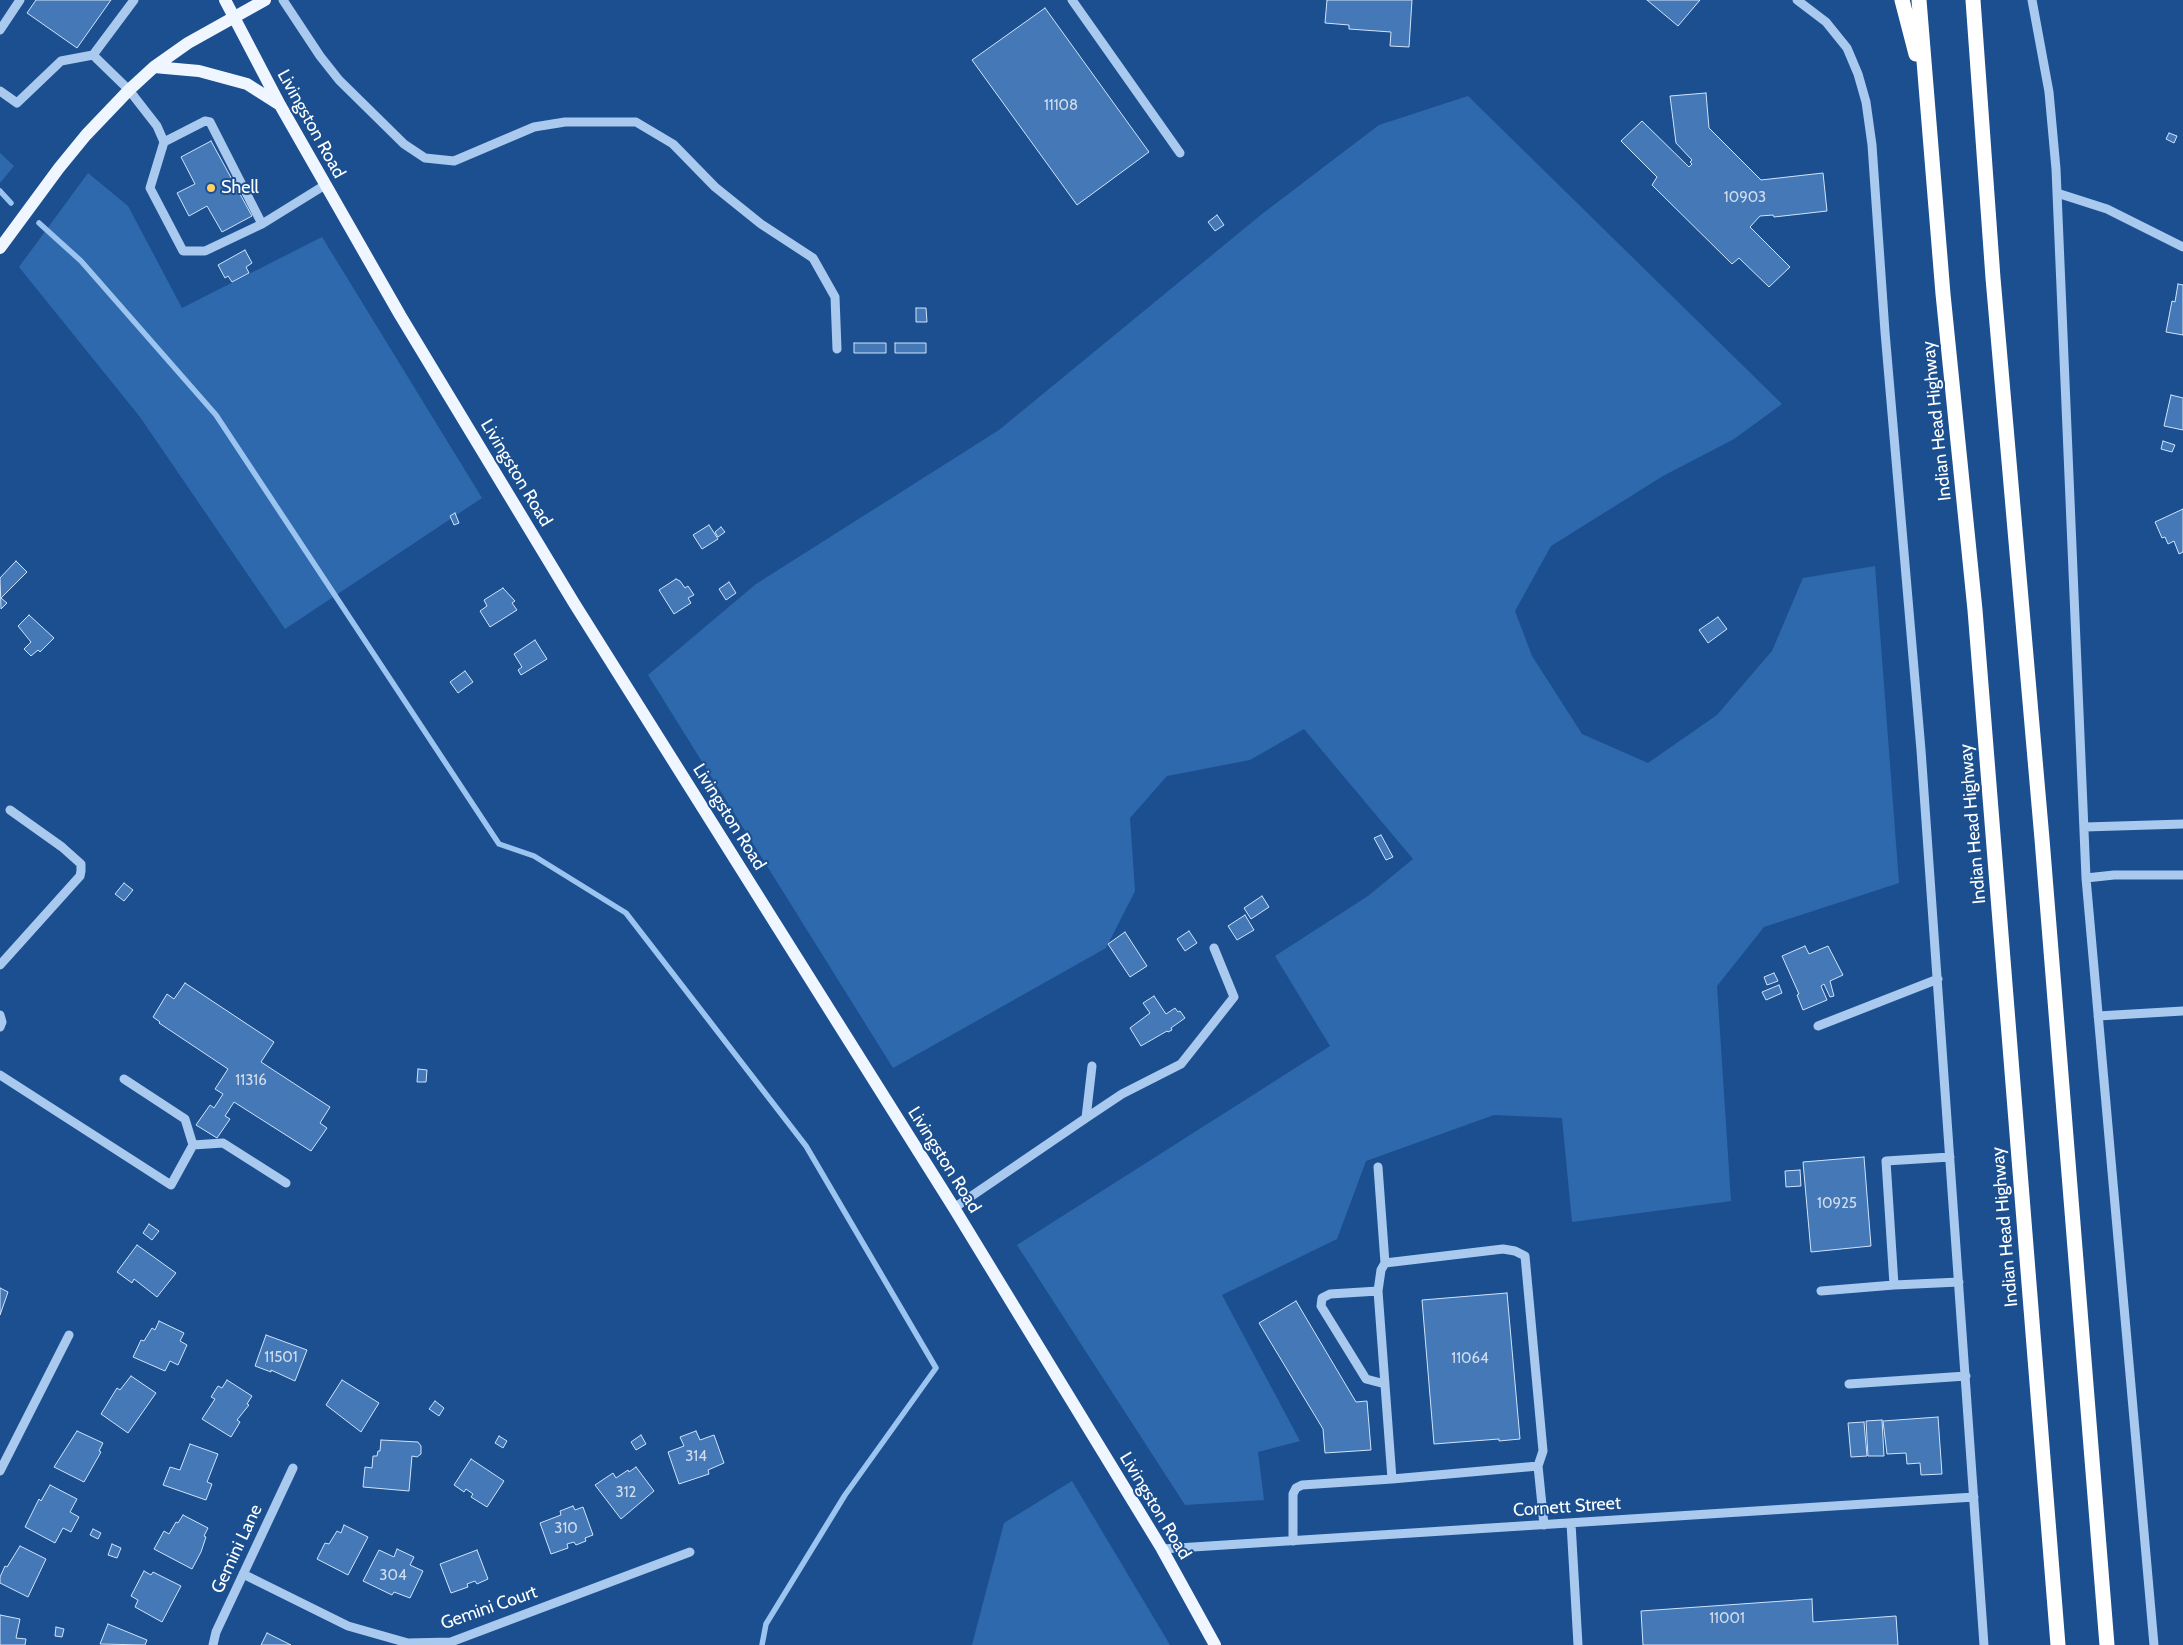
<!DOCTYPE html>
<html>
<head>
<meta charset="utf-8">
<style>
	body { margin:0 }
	canvas { display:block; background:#1b4f8f }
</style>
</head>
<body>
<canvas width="2183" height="1645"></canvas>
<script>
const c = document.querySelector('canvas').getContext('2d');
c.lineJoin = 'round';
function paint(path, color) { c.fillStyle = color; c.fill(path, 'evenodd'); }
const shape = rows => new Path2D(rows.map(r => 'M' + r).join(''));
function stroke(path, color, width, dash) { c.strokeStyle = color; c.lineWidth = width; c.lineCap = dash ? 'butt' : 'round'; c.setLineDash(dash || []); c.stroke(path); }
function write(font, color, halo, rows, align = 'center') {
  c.font = font + ' Cabin,sans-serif'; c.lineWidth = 4; c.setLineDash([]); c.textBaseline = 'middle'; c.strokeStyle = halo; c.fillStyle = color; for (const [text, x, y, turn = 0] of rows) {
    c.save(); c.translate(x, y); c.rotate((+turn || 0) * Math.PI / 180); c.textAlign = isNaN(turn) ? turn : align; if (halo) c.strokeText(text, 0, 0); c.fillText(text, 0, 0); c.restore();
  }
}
paint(shape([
	[1468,96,1782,404,1734,439,1663,476,1551,546,1515,611,1532,656,1582,734,1648,763,1717,715,1772,651,1803,578,1875,566,1899,883,1764,927,1717,986,1731,1201,1572,1222,1562,1118,1494,1115,1366,1161,1337,1239,1222,1295,1300,1441,1258,1452,1264,1500,1185,1505,1017,1245,1330,1046,1275,956,1368,896,1413,859,1304,729,1250,760,1167,776,1130,818,1135,891,1106,948,893,1068,648,675,756,584,999,430,1262,214,1379,125],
	[0,153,14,166,0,183],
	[88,173,128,206,182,308,322,237,482,498,285,629,140,417,19,267],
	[1072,1481,1170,1645,972,1645,1004,1523]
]), '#2e69ad');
stroke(shape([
	[0,191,11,203],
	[39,223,81,261,216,415,499,844,534,856,626,913,806,1146,936,1368,845,1495,766,1624,762,1645]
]), '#9cc4f0', 5.5);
const building = shape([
	[36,0,111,0,77,48,27,13,36,0],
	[1327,0,1412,0,1409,47,1390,46,1391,32,1349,29,1349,25,1325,23,1327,0],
	[1647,0,1700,0,1678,26,1647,0],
	[1045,8,1149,152,1077,205,972,60,1045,8],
	[1706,93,1709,128,1761,180,1823,173,1827,211,1774,217,1773,215,1760,216,1750,227,1790,267,1769,287,1739,258,1732,264,1652,185,1657,177,1621,141,1642,121,1689,167,1692,164,1690,162,1692,160,1676,143,1670,96,1706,93],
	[2169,133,2177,136,2174,143,2166,139,2169,133],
	[211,141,252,216,222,232,207,206,189,216,177,193,195,184,181,157,211,141],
	[1217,215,1224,225,1215,231,1208,222,1217,215],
	[245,250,252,263,246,267,249,273,232,282,228,276,225,278,218,265,245,250],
	[2178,284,2183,285,2183,335,2166,332,2172,301,2175,302,2178,284],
	[916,308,926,308,927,322,916,322,916,308],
	[854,343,886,343,886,353,854,353,854,343],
	[895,343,926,343,926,353,895,353,895,343],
	[2171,395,2183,398,2183,430,2164,426,2171,395],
	[2163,441,2175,445,2172,452,2161,449,2163,441],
	[2183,509,2183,552,2179,554,2174,541,2168,544,2165,537,2162,538,2155,522,2183,509],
	[455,513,459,523,454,525,450,516,455,513],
	[709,525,718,539,702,549,693,535,709,525],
	[721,527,725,532,718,537,715,532,721,527],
	[16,561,27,572,1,598,7,603,1,609,0,578,16,561],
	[676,579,680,581,685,588,688,586,694,595,688,598,691,603,674,614,659,590,676,579],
	[729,582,736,593,726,600,719,589,729,582],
	[503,588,515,601,512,603,517,610,490,627,480,611,487,606,484,600,503,588],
	[29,615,54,638,40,652,38,650,31,656,24,649,31,642,18,626,29,615],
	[1718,617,1727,629,1708,643,1699,630,1718,617],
	[535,640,547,659,521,675,518,670,522,667,514,654,535,640],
	[465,671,473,682,458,693,450,682,465,671],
	[1381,835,1393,857,1386,860,1374,838,1381,835],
	[124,883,133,890,124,901,115,894,124,883],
	[1262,896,1269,907,1251,919,1244,908,1262,896],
	[1245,915,1254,930,1237,940,1228,926,1245,915],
	[1189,931,1197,943,1185,951,1177,939,1189,931],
	[1125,932,1147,966,1130,977,1108,944,1125,932],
	[1805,946,1809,954,1828,946,1843,975,1830,981,1834,996,1830,997,1824,984,1821,986,1827,1000,1803,1010,1797,995,1799,994,1782,956,1805,946],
	[1774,973,1778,981,1767,985,1764,977,1774,973],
	[185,983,274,1042,261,1062,330,1107,320,1123,327,1128,311,1151,234,1102,225,1116,230,1119,217,1138,196,1125,210,1105,214,1108,223,1094,215,1089,228,1069,159,1023,160,1022,153,1017,167,994,174,999,185,983],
	[1779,985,1782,993,1766,1000,1762,992,1779,985],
	[1154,996,1166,1014,1175,1008,1178,1012,1180,1011,1185,1018,1171,1028,1172,1030,1168,1032,1167,1031,1141,1046,1130,1028,1150,1013,1143,1003,1154,996],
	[418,1069,427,1070,426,1082,417,1082,418,1069],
	[1864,1157,1871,1246,1811,1252,1803,1162,1864,1157],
	[1800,1170,1801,1186,1786,1187,1785,1171,1800,1170],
	[149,1224,159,1231,152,1240,143,1233,149,1224],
	[137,1245,176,1273,157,1297,134,1279,132,1283,117,1272,137,1245],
	[0,1288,8,1292,0,1315,0,1288],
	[1507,1293,1520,1439,1499,1441,1499,1439,1434,1444,1422,1300,1507,1293],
	[1296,1301,1356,1402,1367,1401,1371,1450,1325,1453,1323,1429,1259,1323,1296,1301],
	[159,1321,184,1333,180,1341,187,1345,178,1365,170,1361,165,1371,133,1357,141,1340,144,1341,152,1328,155,1330,159,1321],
	[266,1335,307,1350,295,1381,271,1370,271,1372,255,1366,266,1335],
	[131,1376,156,1393,128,1433,101,1414,117,1388,120,1390,131,1376],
	[227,1380,252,1396,247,1404,249,1405,237,1420,240,1422,231,1437,202,1419,215,1399,211,1397,218,1386,222,1388,227,1380],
	[342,1380,379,1403,361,1432,326,1405,342,1380],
	[435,1401,444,1408,439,1416,429,1409,435,1401],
	[1938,1417,1942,1474,1921,1475,1920,1463,1907,1464,1906,1453,1887,1454,1883,1421,1938,1417],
	[1882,1420,1884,1456,1868,1456,1866,1421,1882,1420],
	[1864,1422,1867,1456,1851,1457,1848,1423,1864,1422],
	[77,1431,103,1443,99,1451,101,1452,84,1482,54,1467,77,1431],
	[696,1431,700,1440,714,1435,724,1463,708,1470,709,1474,679,1484,668,1452,684,1446,680,1437,696,1431],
	[641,1435,646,1444,636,1450,631,1442,641,1435],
	[499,1436,507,1441,503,1448,495,1443,499,1436],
	[381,1440,418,1442,421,1446,421,1454,417,1457,412,1456,409,1491,363,1487,365,1467,372,1468,373,1456,377,1456,378,1451,380,1451,381,1440],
	[190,1444,218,1454,207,1482,212,1484,206,1500,163,1485,170,1467,180,1470,190,1444],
	[471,1459,504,1481,487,1507,471,1497,473,1494,466,1489,464,1492,454,1485,471,1459],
	[636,1467,654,1491,621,1519,595,1485,613,1473,616,1478,628,1470,629,1472,636,1467],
	[50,1485,77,1499,70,1512,79,1517,71,1532,63,1528,55,1543,25,1527,39,1499,41,1501,50,1485],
	[573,1506,575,1510,583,1507,593,1535,585,1538,586,1541,576,1545,574,1542,567,1544,568,1548,551,1554,540,1523,561,1515,560,1511,573,1506],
	[183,1515,208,1528,204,1536,206,1537,201,1552,192,1569,154,1549,164,1531,169,1534,176,1522,178,1523,183,1515],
	[344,1525,368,1537,348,1575,317,1559,325,1543,329,1544,337,1531,341,1533,344,1525],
	[93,1529,101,1533,98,1539,90,1535,93,1529],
	[112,1544,121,1548,117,1558,108,1555,112,1544],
	[20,1546,46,1559,28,1597,0,1583,0,1577,5,1566,7,1567,20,1546],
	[397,1549,414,1557,410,1565,423,1571,410,1598,394,1592,392,1595,363,1581,379,1550,394,1557,397,1549],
	[477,1550,488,1579,477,1584,475,1581,467,1584,468,1587,451,1593,440,1564,477,1550],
	[144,1571,151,1575,153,1572,181,1586,162,1622,135,1607,138,1600,131,1596,144,1571],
	[1812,1599,1813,1622,1896,1616,1898,1645,1643,1645,1641,1611,1812,1599],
	[0,1615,20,1619,16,1638,26,1639,25,1645,0,1645,0,1615],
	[108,1624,147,1640,145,1645,100,1644,108,1624],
	[56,1627,64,1629,62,1637,55,1636,56,1627],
	[267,1633,291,1645,261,1645,267,1633]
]);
paint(building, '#4478b7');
stroke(building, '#cfe3fa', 1);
stroke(shape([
	[283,0,320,56,339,80,404,144,425,158,454,161,534,127,565,122,636,122,673,144,715,187,761,224,813,258,835,297,837,349],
	[1072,0,1180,153],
	[1797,0,1826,22,1847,48,1858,74,1866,102,1872,145,1885,332,1921,750,1984,1645],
	[2032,0,2049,92,2056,169,2086,878,2154,1645],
	[0,30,20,0],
	[93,55,129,90,157,126,164,142,150,188,183,251,205,251,262,224],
	[0,91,17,103,61,61,93,55,134,0],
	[164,142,205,121,210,122,262,224,325,185],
	[2057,193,2107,209,2183,247],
	[2085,827,2183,824],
	[2086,878,2114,875,2183,875],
	[0,965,80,876,81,871,81,864,62,847,10,810],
	[0,1015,2,1022,0,1027],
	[2098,1016,2183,1011],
	[1818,1026,1938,979],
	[0,1075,171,1185,193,1145,185,1119,124,1079],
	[1086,1118,1122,1094,1181,1064,1234,997,1214,948],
	[193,1145,223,1143,286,1183],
	[1950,1157,1886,1161,1894,1285,1959,1282],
	[1378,1167,1385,1263],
	[954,1208,1086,1118,1092,1066],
	[1378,1291,1330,1294,1322,1298,1321,1306,1366,1379,1385,1384],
	[1821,1291,1894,1285],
	[1849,1384,1966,1376],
	[1538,1466,1392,1479,1378,1291,1381,1270,1385,1263,1503,1249,1515,1251,1525,1256,1543,1451,1538,1466,1544,1525],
	[0,1471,69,1335],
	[1571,1523,1578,1645],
	[1293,1541,1293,1494,1296,1488,1302,1485,1392,1479],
	[1162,1549,1974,1497],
	[243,1574,348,1626,408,1643,451,1642,690,1552],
	[213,1645,216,1632,293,1468]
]), '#a9c9ee', 9);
stroke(shape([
	[225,0,280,105,400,315,574,603,954,1208,1162,1549,1215,1645],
	[154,67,199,71,247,84,280,105],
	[0,248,59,168,86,135,129,90,154,67,188,43,265,0]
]), '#f0f6ff', 12);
stroke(shape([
	[1902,0,1916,54],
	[1919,0,1943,294,1975,610,2058,1645],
	[1973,0,1993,278,2042,839,2107,1645]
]), '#fff', 15);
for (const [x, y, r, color] of [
	[211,188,5,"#ffd166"]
]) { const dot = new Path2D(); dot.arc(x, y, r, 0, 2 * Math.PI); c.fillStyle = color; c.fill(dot); stroke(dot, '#1b4f8f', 2); }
write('15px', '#d0dded', null, [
	["11108",1061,106],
	["10903",1745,198],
	["11316",251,1081],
	["10925",1837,1204],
	["11501",281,1358],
	["11064",1470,1359],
	["314",696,1457],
	["312",626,1493],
	["310",566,1529],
	["304",393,1576],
	["11001",1727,1619]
]);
write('18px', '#fff', '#1b4f8f', [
	["Livingston Road",311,124,61],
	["Indian Head Highway",1937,421,-96],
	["Livingston Road",516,473,59],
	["Livingston Road",729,817,58],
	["Indian Head Highway",1973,824,-95],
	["Livingston Road",944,1160,58],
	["Indian Head Highway",2005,1227,-95],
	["Livingston Road",1155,1506,59],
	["Cornett Street",1567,1507,-4],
	["Gemini Lane",237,1549,-65],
	["Gemini Court",489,1608,-19]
]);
write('18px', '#fff', '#1b4f8f', [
	["Shell",221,188]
], 'left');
</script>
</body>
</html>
